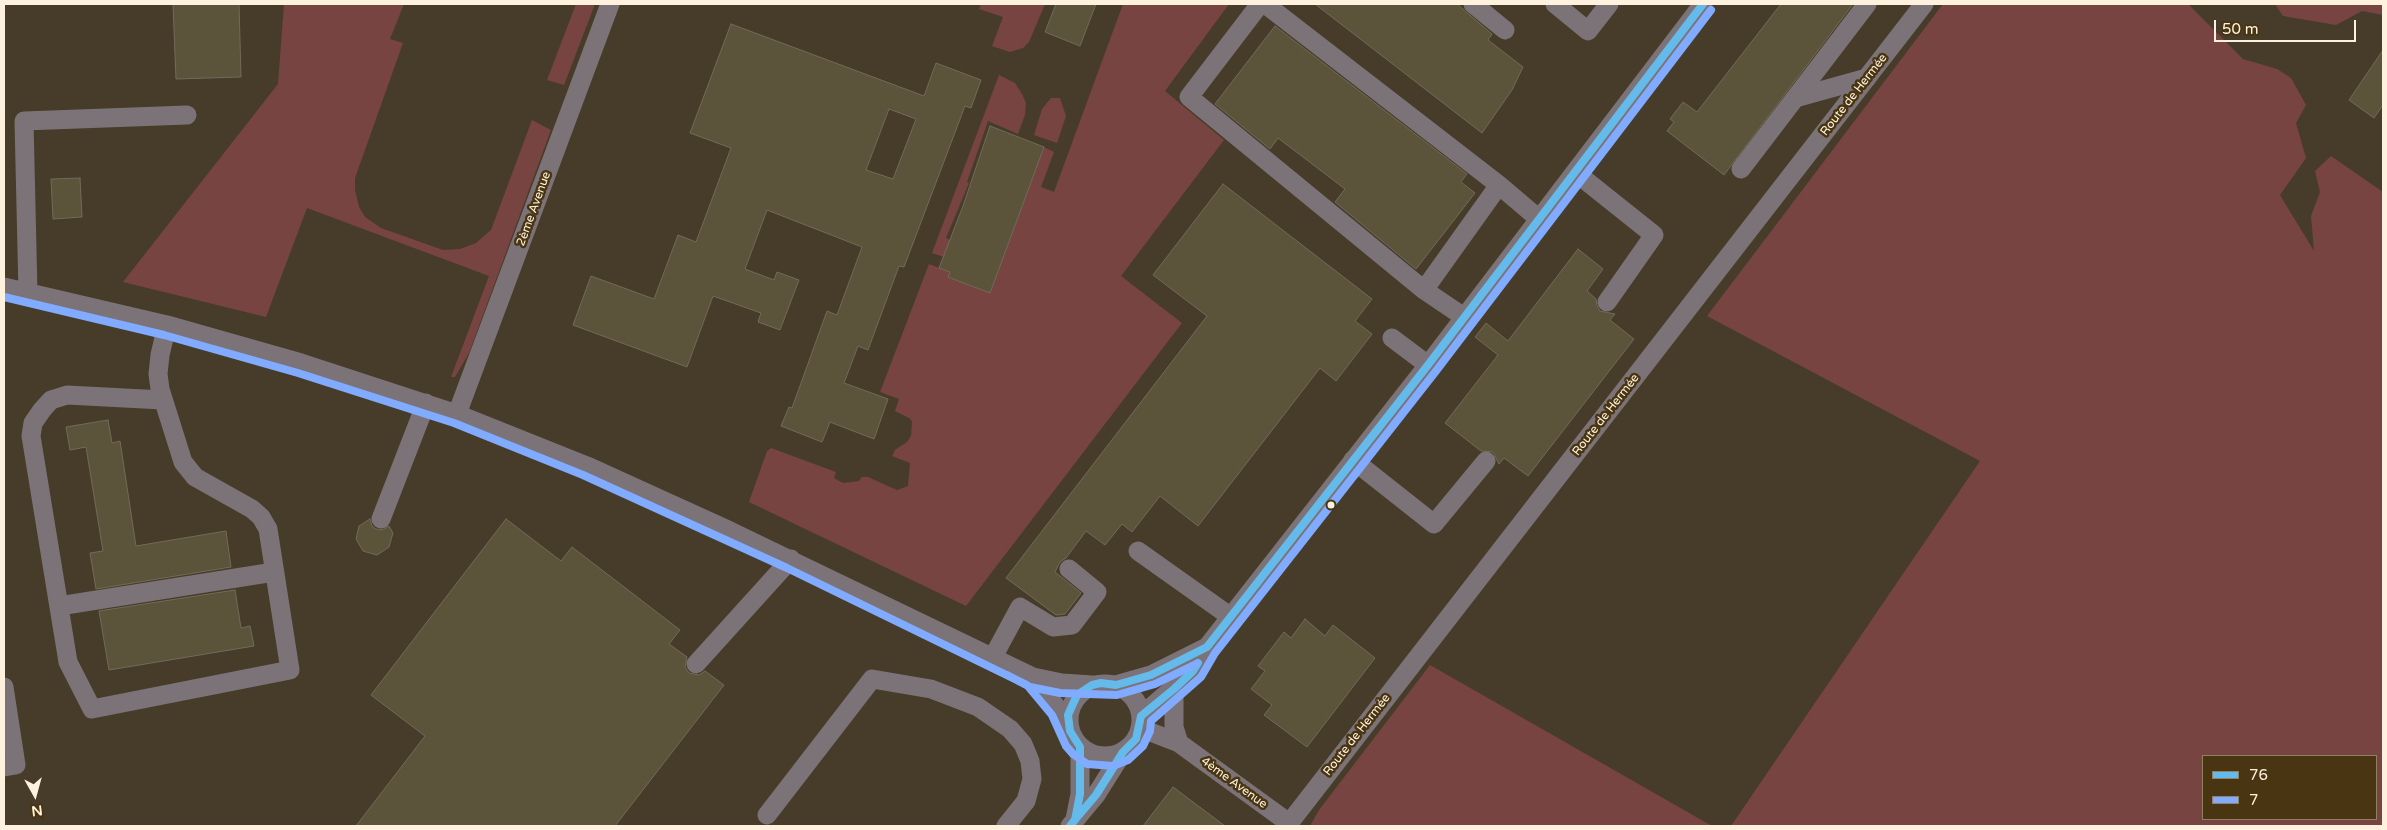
<!DOCTYPE html>
<html>
<head>
<meta charset="utf-8">
<style>
	body { margin:0 }
	#map { position:relative; width:2387px; height:830px; overflow:hidden; background:#473c29; font-family:"Varela Round",sans-serif }
	canvas { display:block }
	.frame { position:absolute; inset:0; border:5px solid #fef2de; pointer-events:none }
	.legend { position:absolute; left:2202px; top:755px; width:175px; height:65px; box-sizing:border-box; background:#493511; border:1px solid #918163; margin:0; padding:6px 9px; list-style:none; font-size:15px; color:#fef2de }
	.legend li { display:flex; align-items:center; gap:10px; height:25px }
	.legend b { width:25px; border:1px solid #918163 }
	.north { position:absolute; left:10px; top:770px; width:50px; height:50px; -webkit-text-stroke:4px #493511; paint-order:stroke; rotate:173deg; font-size:14px; font-weight:700; line-height:20px; text-align:center; color:#fef2de }
	.north::after { content:''; display:block; margin:auto; width:18px; height:22px; background:#fef2de; clip-path:polygon(50% 0,100% 100%,50% 72%,0 100%) }
	.scale { position:absolute; left:2214px; top:20px; width:142px; height:22px; box-sizing:border-box; border:2px solid #fef2de; border-top:0; padding-left:6px; font-size:15px; line-height:18px; white-space:nowrap; color:#fef2de; -webkit-text-stroke:4px #493511; paint-order:stroke }
</style>
</head>
<body>
<div id="map">
<canvas width="2387" height="830"></canvas>
<div class="frame"></div>
<ul class="legend">
<li><b style="height:6px;background:#64baea"></b>76</li>
<li><b style="height:6px;background:#80abff"></b>7</li>
</ul>
<div class="north">N</div>
<div class="scale">50 m</div>
</div>
<script>
const c = document.querySelector('canvas').getContext('2d');
c.lineJoin = 'round';
function paint(path, color) { c.fillStyle = color; c.fill(path, 'evenodd'); }
const shape = rows => new Path2D(rows.map(r => 'M' + r).join(''));
function stroke(path, color, width, dash) { c.strokeStyle = color; c.lineWidth = width; c.lineCap = dash ? 'butt' : 'round'; c.setLineDash(dash || []); c.stroke(path); }
function write(font, color, halo, rows, align = 'center') {
  c.font = font + ' "Varela Round",sans-serif'; c.lineWidth = 5; c.setLineDash([]); c.textBaseline = 'middle'; c.strokeStyle = halo; c.fillStyle = color; for (const [text, x, y, turn = 0] of rows) {
    c.save(); c.translate(x, y); c.rotate((+turn || 0) * Math.PI / 180); c.textAlign = isNaN(turn) ? turn : align; if (halo) c.strokeText(text, 0, 0); c.fillText(text, 0, 0); c.restore();
  }
}
paint(shape([
	[284,4,404,4,390,39,403,43,355,178,355,190,359,207,365,217,381,228,443,250,460,249,476,243,491,230,532,120,551,130,469,353,455,377,451,377,489,276,307,208,266,317,123,282,278,84],
	[576,4,595,4,564,85,547,80],
	[981,4,1045,4,1029,42,1023,48,1010,52,992,46,1003,17,979,9],
	[1123,4,1229,4,1165,91,1224,140,1121,276,1182,323,966,606,749,502,767,451,771,448,836,472,834,478,843,483,859,481,862,477,868,477,897,490,908,486,910,463,892,456,895,450,907,442,911,436,912,421,909,418,895,411,899,399,880,392,929,264,950,272,948,277,990,293,1044,147,1054,152,1041,187,1054,192],
	[1943,4,2188,4,2243,59,2277,69,2291,78,2306,105,2296,123,2306,158,2280,195,2314,251,2311,216,2320,192,2315,171,2331,156,2383,192,2383,826,1731,826,1980,461,1707,316],
	[2203,756,2376,756,2376,819,2203,819],
	[2275,4,2383,4,2383,15,2362,11,2336,25,2283,16],
	[999,75,1015,83,1022,94,1026,103,1025,115,1018,134,988,121,967,182,969,183,946,238,962,245,956,261,932,253],
	[1051,98,1060,98,1066,116,1057,143,1034,135,1042,109],
	[1430,665,1712,826,1310,826,1319,810]
]), '#774442');
const building = shape([
	[173,4,239,4,241,77,176,79,173,4],
	[1056,4,1096,4,1080,46,1045,32,1056,4],
	[1315,4,1457,4,1492,34,1488,40,1523,67,1512,90,1482,133,1315,4],
	[1781,4,1853,4,1724,175,1667,131,1674,122,1670,119,1683,102,1697,112,1781,4],
	[731,24,924,96,936,63,981,80,971,108,965,106,904,267,899,266,868,350,858,346,844,383,888,399,874,439,830,422,822,442,781,426,789,407,792,408,827,311,837,315,862,247,767,210,745,269,774,280,777,272,799,280,780,330,758,322,761,313,713,296,687,367,573,325,591,276,654,299,678,235,696,242,731,148,690,133,731,24],
	[889,109,916,119,893,179,866,170,889,109],
	[1275,26,1467,174,1461,182,1475,193,1416,269,1335,202,1345,189,1278,138,1270,149,1215,104,1275,26],
	[2383,50,2383,105,2374,118,2349,100,2383,50],
	[990,126,1044,147,990,293,948,277,950,272,939,268,963,206,990,126],
	[80,178,82,217,53,219,51,179,80,178],
	[1223,184,1372,299,1355,321,1372,334,1336,381,1320,368,1198,526,1160,496,1132,532,1122,524,1105,545,1086,531,1066,558,1060,562,1055,572,1081,593,1065,614,1056,615,1006,578,1207,316,1153,275,1223,184],
	[1578,249,1603,269,1587,291,1596,299,1597,306,1600,311,1615,314,1610,320,1634,339,1528,476,1504,458,1499,464,1493,452,1481,451,1445,423,1498,355,1475,337,1486,323,1508,341,1578,249],
	[108,420,112,443,120,441,136,546,226,531,231,567,96,589,90,553,103,551,86,447,70,450,66,427,108,420],
	[370,519,372,526,376,529,383,530,389,526,393,533,389,547,377,555,363,551,356,539,359,526,370,519],
	[506,519,561,561,572,547,680,630,669,644,687,657,685,667,689,673,699,675,705,671,724,685,615,826,356,826,425,736,371,695,506,519],
	[235,590,241,628,250,626,254,646,109,670,99,611,235,590],
	[1305,619,1325,636,1333,625,1375,658,1307,747,1264,715,1272,705,1251,689,1265,671,1258,666,1284,632,1291,638,1305,619],
	[1173,787,1225,826,1143,826,1173,787]
]);
paint(building, '#5b543a');
stroke(building, '#716b5a', 1);
stroke(shape([
	[1260,4,1189,97,1424,290,1464,317],
	[1265,4,1499,185,1539,219],
	[1473,4,1505,30],
	[1555,4,1588,31,1609,4],
	[1795,98,1867,78],
	[1741,169,1867,4],
	[1575,172,1654,235,1607,302],
	[4,287,167,325,301,363,457,414,587,466,730,531,1033,677,1062,683,1092,685],
	[1424,290,1499,185],
	[28,293,24,121,187,115],
	[1392,338,1428,365],
	[163,400,67,395,51,400,42,410,33,423,31,436,68,662,92,709,290,670,268,529,261,517,252,509,195,477,183,462,160,389,158,374,160,355,167,325],
	[457,414,610,4],
	[1353,460,1434,524,1486,461],
	[381,519,426,403],
	[1138,551,1231,617],
	[59,606,274,572],
	[993,657,1020,607,1053,627,1072,625,1097,592,1069,569],
	[696,664,791,559],
	[1033,677,1068,722],
	'1069 720a36 36 0 1 1 72 0a36 36 0 1 1-72 0Z',
	[1116,685,1151,675,1207,647],
	[4,687,16,765,4,767],
	[1174,689,1174,727,1179,743],
	[1141,716,1193,671,1207,647,1428,365,1703,4],
	[1140,728,1179,743,1289,823],
	[767,815,872,679,931,689,978,707,1010,729,1023,744,1030,761,1032,779,1026,801,1006,826],
	[1075,819,1080,794,1080,747],
	[1070,826,1096,795,1123,752],
	[1287,826,1924,4]
]), '#7b7377', 19);
stroke(shape([
	[1073,822,1096,795,1123,752,1136,739,1141,716,1174,689,1193,671,1198,663],
	[1070,826,1075,820,1080,794,1080,747,1070,731,1068,715,1077,695,1092,685,1101,683,1116,685,1151,675,1207,647,1428,365,1703,4]
]), '#64baea', 8);
stroke(shape([
	[4,297,164,335,298,373,454,423,583,475,787,568,1027,685,1052,715,1066,746,1073,754,1087,764,1113,766,1128,760,1143,746,1150,731,1151,721,1201,677,1215,653,1436,371,1711,10],
	[1007,675,1030,687,1060,693,1117,695,1155,684,1196,664]
]), '#80abff', 8);
for (const [x, y, r, color] of [
	[1331,505,4.5,"#fef2de"]
]) { const dot = new Path2D(); dot.arc(x, y, r, 0, 2 * Math.PI); c.fillStyle = color; c.fill(dot); stroke(dot, '#493511', 2); }
write('12px', '#fef2de', '#493511', [
	["Route de Hermée",1854,95,-52],
	["2ème Avenue",534,209,-70],
	["Route de Hermée",1606,415,-52],
	["Route de Hermée",1357,735,-52],
	["4ème Avenue",1234,783,36]
]);
</script>
</body>
</html>
